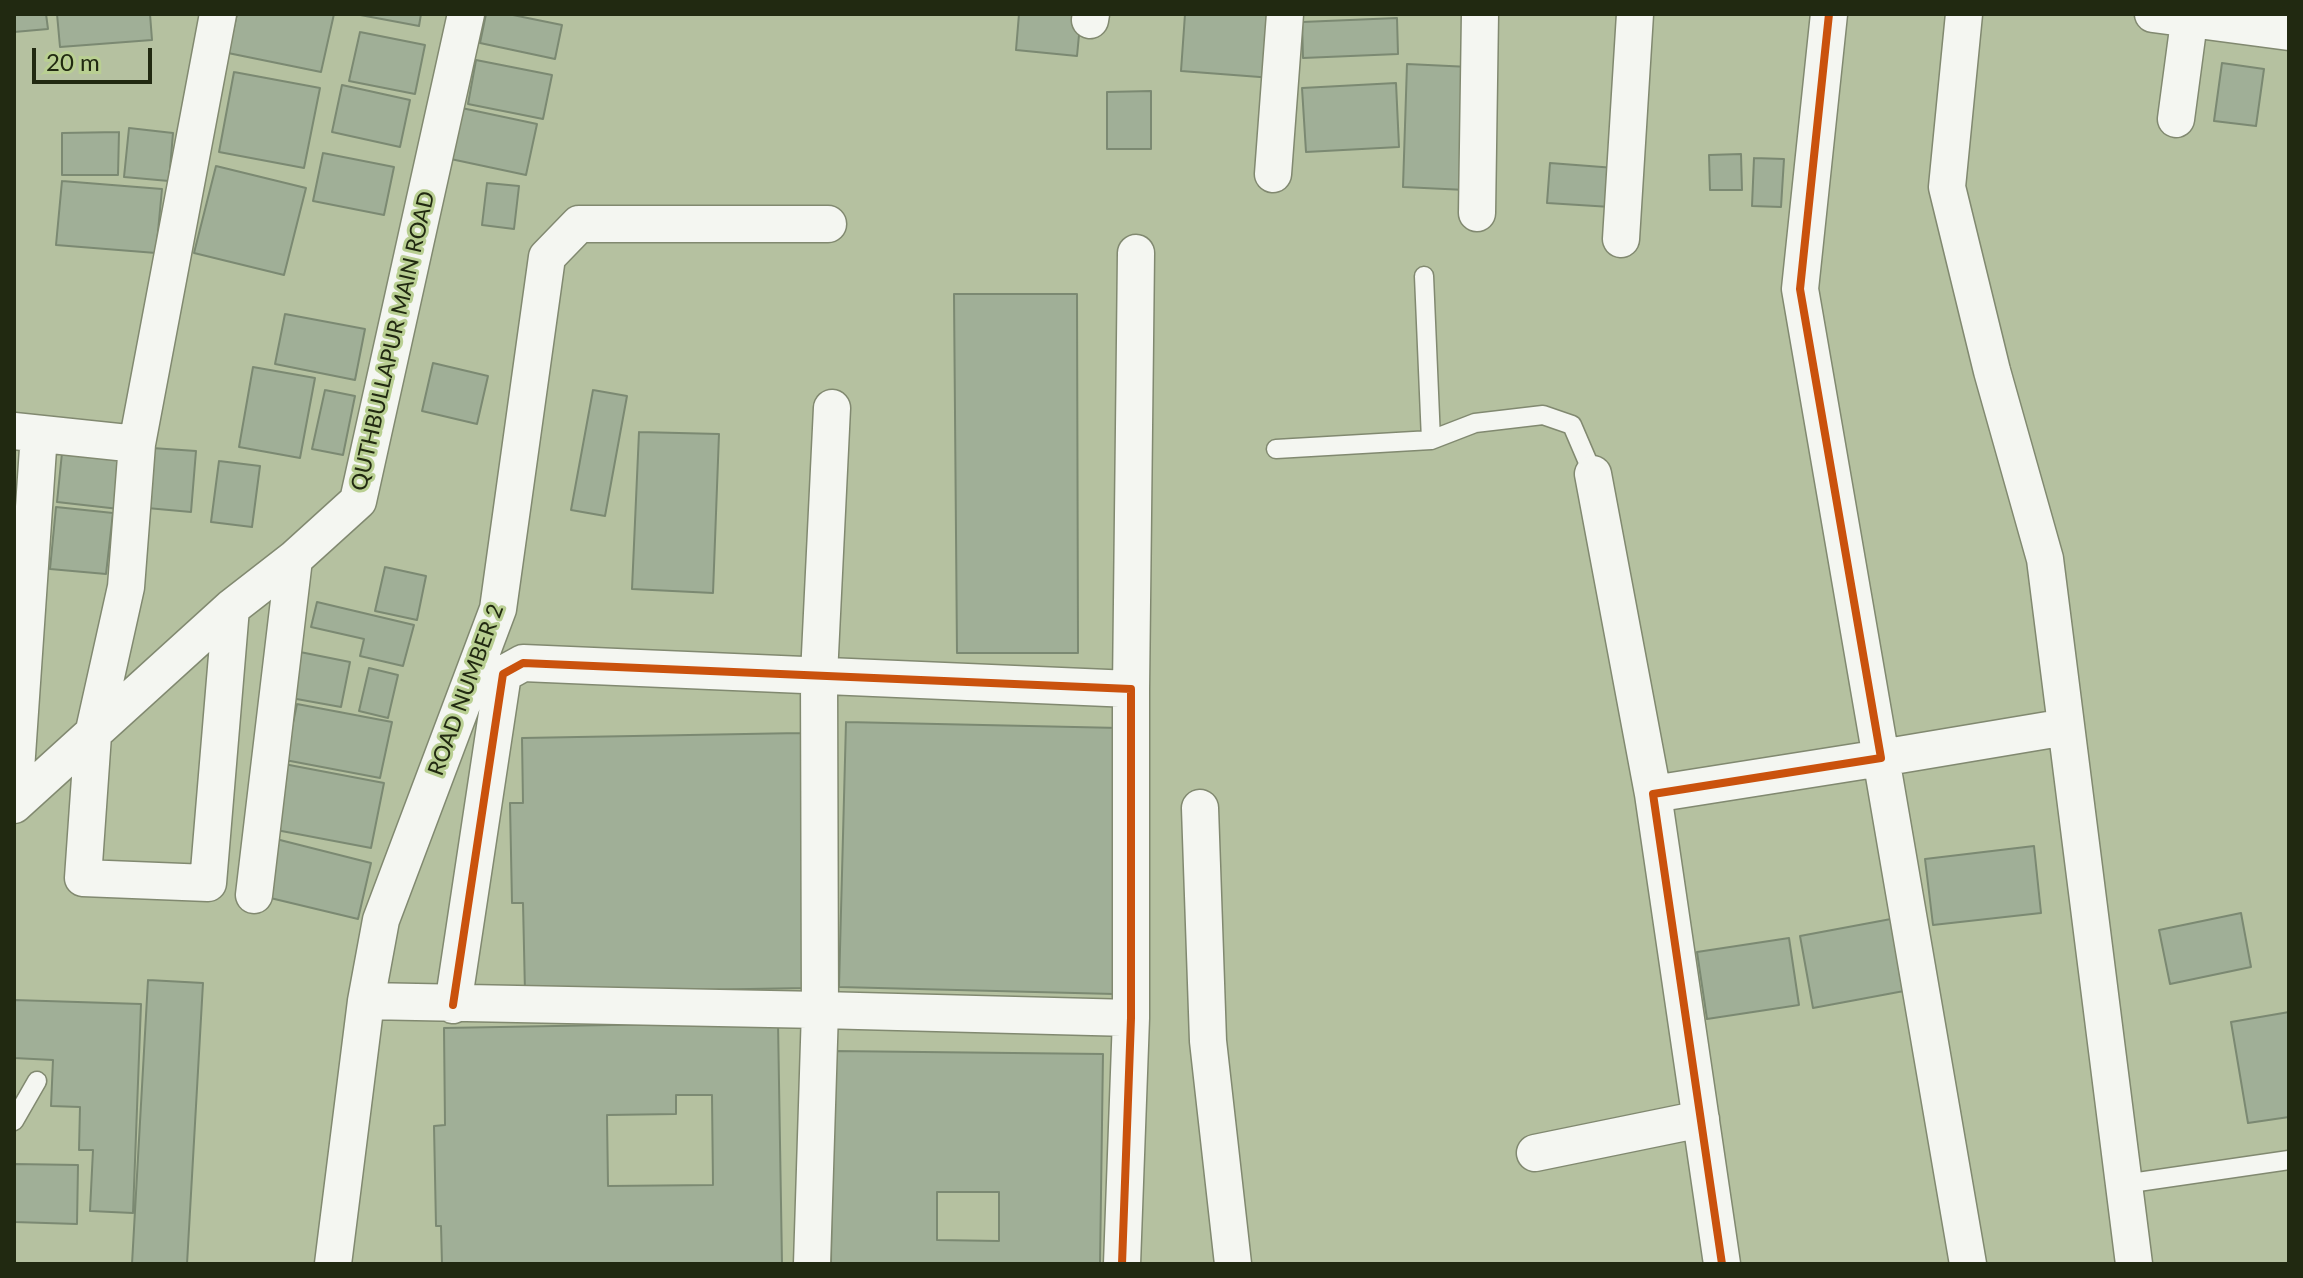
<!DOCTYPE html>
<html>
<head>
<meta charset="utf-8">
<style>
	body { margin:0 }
	#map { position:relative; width:2303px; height:1278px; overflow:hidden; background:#b5c1a0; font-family:Lato,sans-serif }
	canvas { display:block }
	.frame { position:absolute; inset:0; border:16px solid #212911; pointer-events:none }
	.scale { position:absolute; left:32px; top:48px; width:120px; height:36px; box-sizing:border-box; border:4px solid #212911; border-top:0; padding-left:10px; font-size:24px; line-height:28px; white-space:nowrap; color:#212911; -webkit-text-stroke:6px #b9cf92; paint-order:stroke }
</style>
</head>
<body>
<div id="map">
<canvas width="2303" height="1278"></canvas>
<div class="frame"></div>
<div class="scale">20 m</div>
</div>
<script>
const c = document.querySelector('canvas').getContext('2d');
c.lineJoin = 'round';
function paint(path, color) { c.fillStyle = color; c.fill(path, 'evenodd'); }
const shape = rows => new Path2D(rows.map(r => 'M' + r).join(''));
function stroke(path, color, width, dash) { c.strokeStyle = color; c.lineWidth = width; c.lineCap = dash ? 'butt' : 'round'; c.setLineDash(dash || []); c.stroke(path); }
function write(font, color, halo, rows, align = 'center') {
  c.font = font + ' Lato,sans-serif'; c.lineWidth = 6; c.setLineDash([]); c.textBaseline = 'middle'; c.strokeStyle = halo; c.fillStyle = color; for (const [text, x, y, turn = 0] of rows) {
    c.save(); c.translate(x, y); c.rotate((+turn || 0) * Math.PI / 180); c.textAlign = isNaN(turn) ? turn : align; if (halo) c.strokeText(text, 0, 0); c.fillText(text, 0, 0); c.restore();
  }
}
const building = shape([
	[14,14,46,14,48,29,14,32,14,14],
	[57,14,150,14,152,40,60,47,57,14],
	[237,14,334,14,321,72,228,53,237,14],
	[355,14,421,14,419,26,355,14],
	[486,14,508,14,562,25,555,59,480,43,486,14],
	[1019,14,1081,14,1077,56,1016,50,1019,14],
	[1185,14,1278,14,1273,78,1181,71,1185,14],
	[1397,18,1398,54,1303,58,1302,22,1397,18],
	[360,32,425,45,415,94,349,81,360,32],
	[476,60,552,75,543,119,468,104,476,60],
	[2222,63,2264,69,2256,126,2214,121,2222,63],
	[1407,64,1470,67,1466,190,1403,187,1407,64],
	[234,72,320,88,304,168,219,152,234,72],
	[1396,83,1399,147,1306,152,1302,88,1396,83],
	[342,85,410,100,400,147,332,132,342,85],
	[1151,91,1151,149,1107,149,1107,92,1151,91],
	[457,107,537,124,526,175,446,158,457,107],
	[129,128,173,133,169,181,124,177,129,128],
	[119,132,118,175,62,175,62,133,119,132],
	[323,153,394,167,384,215,313,201,323,153],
	[1741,154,1742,190,1710,190,1709,155,1741,154],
	[1754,158,1784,159,1781,207,1752,206,1754,158],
	[1550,163,1615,168,1611,207,1547,203,1550,163],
	[216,166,306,188,284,275,194,253,216,166],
	[62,181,162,189,156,253,56,245,62,181],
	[487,183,519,186,514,229,482,225,487,183],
	[954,294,1077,294,1078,653,957,653,954,294],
	[285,314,365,329,355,380,275,364,285,314],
	[433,363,488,376,477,424,422,411,433,363],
	[253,367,315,378,300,458,239,447,253,367],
	[325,390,355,396,343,455,312,449,325,390],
	[593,390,627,396,605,516,571,510,593,390],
	[639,432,719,434,713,593,632,589,639,432],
	[63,443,126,449,119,509,57,502,63,443],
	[152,448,196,451,191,512,147,508,152,448],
	[219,461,260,466,252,527,211,522,219,461],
	[56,507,113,513,106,574,50,569,56,507],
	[385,567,426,576,417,620,375,611,385,567],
	[317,602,414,625,403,666,360,656,364,639,311,627,317,602],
	[300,652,350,662,341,707,291,698,300,652],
	[369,668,398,675,388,718,359,711,369,668],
	[297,704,392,722,380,778,285,760,297,704],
	[846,722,1120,728,1114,994,839,987,846,722],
	[801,733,806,988,525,993,523,903,512,903,510,803,523,803,522,738,801,733],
	[284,764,384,783,371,848,271,829,284,764],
	[276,839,371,863,358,919,262,896,276,839],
	[2034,846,2041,913,1933,925,1925,859,2034,846],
	[2241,913,2251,967,2170,984,2159,930,2241,913],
	[1891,919,1904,991,1813,1008,1800,936,1891,919],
	[1789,938,1799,1005,1707,1019,1697,952,1789,938],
	[148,980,203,983,187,1264,132,1264,148,980],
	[14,1000,141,1004,133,1213,90,1211,93,1150,79,1150,80,1107,51,1106,53,1060,14,1058,14,1000],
	[2289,1012,2289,1117,2248,1123,2231,1022,2289,1012],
	[778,1022,782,1264,442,1264,441,1226,436,1226,434,1126,445,1125,444,1028,778,1022],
	[676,1095,712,1095,713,1185,608,1186,607,1115,676,1114,676,1095],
	[833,1051,1103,1054,1100,1264,831,1264,833,1051],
	[937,1192,999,1192,999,1241,937,1240,937,1192],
	[14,1164,78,1165,77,1224,14,1222,14,1164]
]);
paint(building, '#a0af97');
stroke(building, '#7b8972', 2);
const lane = shape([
	[1424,276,1431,440],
	[1276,449,1431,440,1475,423,1543,415,1572,425,1593,474],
	[14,1121,37,1081],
	[2124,1184,2289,1160]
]);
const street = shape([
	[218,14,137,444,126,587,93,735,83,878,208,883,231,608],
	[1964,14,1947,187,1992,371,2045,559,2134,1264],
	[2153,14,2289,32],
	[1090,20,1091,14],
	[2176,119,2190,14],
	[1273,174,1285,14],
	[1477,213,1480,14],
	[1621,239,1635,14],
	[832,408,819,675,820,1010,1131,1018],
	[14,431,137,444],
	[1593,474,1653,794],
	[1131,689,1136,253],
	[14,799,39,434],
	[14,805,231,608,294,559,358,501,466,14],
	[1200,808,1208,1041,1233,1264],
	[254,895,294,559],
	[366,1001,820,1010,812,1264],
	[453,1005,503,674,523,663,1131,689,1131,1018,1122,1264],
	[1535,1153,1701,1119],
	[333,1264,366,1001,381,920,498,609,547,257,579,224,828,224],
	[1722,1264,1653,794,1881,758,1800,289,1829,14],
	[1968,1264,1881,758,2066,727]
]);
stroke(lane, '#818970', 21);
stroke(street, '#818970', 39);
stroke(lane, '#f4f6f1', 18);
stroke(street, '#f4f6f1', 36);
stroke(shape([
	[453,1005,503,674,523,663,1131,689,1131,1018,1122,1264],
	[1722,1264,1653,794,1881,758,1800,289,1829,14]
]), '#ca520d', 8);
write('22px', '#212911', '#b9cf92', [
	["QUTHBULLAPUR MAIN ROAD",393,341,-77],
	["ROAD NUMBER 2",466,690,-70]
]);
</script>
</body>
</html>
